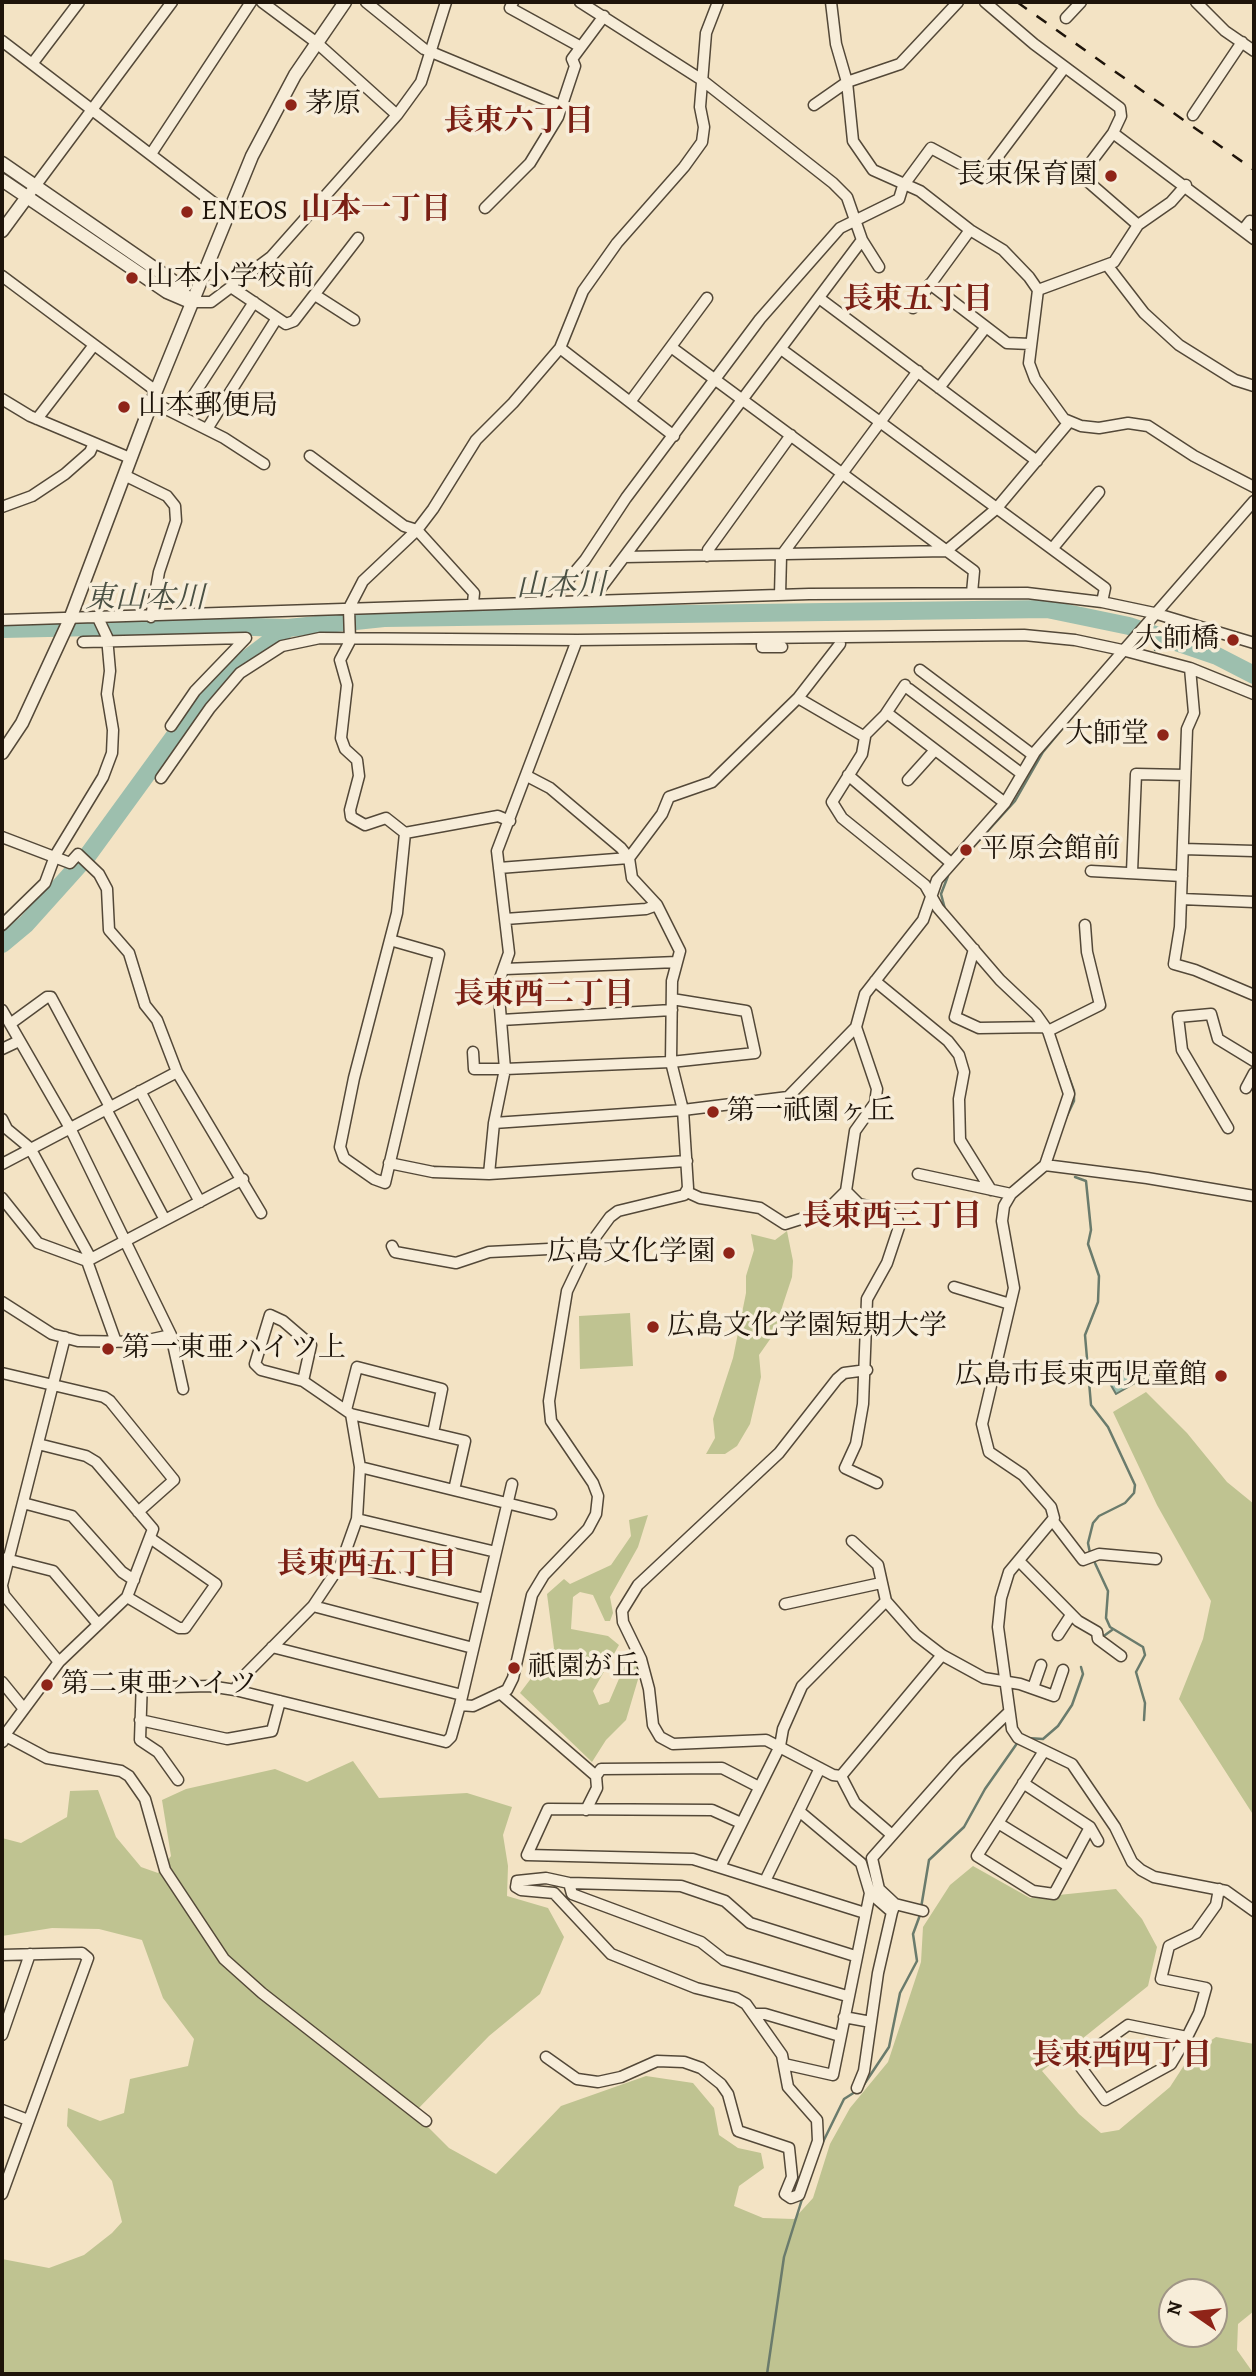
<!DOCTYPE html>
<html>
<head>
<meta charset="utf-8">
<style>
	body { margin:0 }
	#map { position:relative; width:1256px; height:2376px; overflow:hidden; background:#f3e3c4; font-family:Alegreya,serif }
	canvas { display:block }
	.frame { position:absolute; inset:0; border:4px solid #1e140a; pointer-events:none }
	.north { position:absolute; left:1158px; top:2278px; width:70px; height:70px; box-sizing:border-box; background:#f7edd9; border:2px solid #a09686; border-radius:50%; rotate:284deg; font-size:19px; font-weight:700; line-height:28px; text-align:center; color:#1e140a }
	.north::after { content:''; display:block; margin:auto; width:24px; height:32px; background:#8f2418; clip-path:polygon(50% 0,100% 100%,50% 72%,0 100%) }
</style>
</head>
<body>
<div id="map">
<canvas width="1256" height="2376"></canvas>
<div class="frame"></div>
<div class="north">N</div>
</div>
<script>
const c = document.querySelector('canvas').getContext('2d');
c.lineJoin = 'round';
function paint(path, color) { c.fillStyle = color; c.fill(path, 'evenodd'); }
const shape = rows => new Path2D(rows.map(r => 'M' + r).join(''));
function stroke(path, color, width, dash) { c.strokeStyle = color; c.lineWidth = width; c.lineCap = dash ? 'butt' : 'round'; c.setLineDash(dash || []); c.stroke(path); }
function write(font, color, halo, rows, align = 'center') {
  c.font = font + ' Alegreya,"Noto Serif JP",serif'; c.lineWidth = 7; c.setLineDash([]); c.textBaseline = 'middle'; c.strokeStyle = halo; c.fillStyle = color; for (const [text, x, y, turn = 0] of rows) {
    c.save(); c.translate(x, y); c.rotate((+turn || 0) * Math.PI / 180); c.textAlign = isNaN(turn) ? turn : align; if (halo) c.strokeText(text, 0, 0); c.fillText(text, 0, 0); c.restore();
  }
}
paint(shape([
	[787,1231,793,1261,792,1277,773,1335,759,1355,761,1377,750,1424,737,1446,725,1454,706,1454,715,1438,713,1419,733,1358,746,1293,746,1276,754,1250,751,1234,775,1240],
	[630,1313,633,1366,580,1369,579,1316],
	[1146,1392,1187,1433,1227,1482,1254,1504,1254,1816,1179,1699,1203,1639,1211,1601,1157,1505,1113,1412],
	[648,1515,638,1547,610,1597,613,1613,610,1621,605,1621,593,1595,580,1592,573,1597,571,1629,608,1636,619,1645,593,1691,599,1705,609,1702,624,1667,635,1659,639,1676,626,1720,606,1740,592,1762,520,1693,554,1648,547,1594,564,1579,570,1584,611,1565,631,1536,629,1520],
	[353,1761,379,1798,467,1793,512,1807,503,1835,508,1866,507,1896,548,1908,564,1937,540,1994,489,2036,414,2113,449,2148,496,2174,561,2106,646,2076,693,2083,714,2108,719,2135,738,2148,761,2153,764,2168,739,2186,734,2206,763,2218,794,2219,813,2198,830,2144,850,2108,888,2062,921,1962,923,1927,950,1885,973,1866,1030,1898,1116,1889,1142,1919,1157,1947,1148,1986,1042,2071,1079,2114,1101,2133,1119,2130,1170,2087,1192,2053,1216,2037,1254,2044,1254,2311,1238,2324,1237,2350,1254,2374,2,2374,2,2259,49,2268,84,2255,112,2233,122,2222,112,2181,67,2126,68,2108,100,2121,124,2113,130,2079,188,2066,194,2039,163,1998,142,1940,99,1929,52,1928,2,1936,2,1838,21,1843,67,1817,70,1791,98,1790,116,1837,141,1867,158,1873,171,1856,162,1800,186,1789,275,1769,307,1782],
	[1172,2292,1214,2292,1214,2334,1172,2334]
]), '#bfc391');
const water = shape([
	[1141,1361,1149,1375,1116,1394,1108,1380,1141,1361]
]);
paint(water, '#9dbfae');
stroke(water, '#6a7b6c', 2);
stroke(shape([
	[1155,650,1162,648,1170,640],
	[966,855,1015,801,1043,752,1072,717],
	[945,909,941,894,948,876],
	[1064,1122,1074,1101,1074,1091,1065,1066],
	[1075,1177,1086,1181,1091,1230,1088,1244,1099,1276,1098,1302,1085,1335,1091,1405,1108,1427,1135,1485,1134,1493,1125,1503,1099,1516,1093,1523,1088,1543,1090,1553],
	[1094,1561,1108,1591,1106,1618,1110,1627,1143,1647,1145,1655,1136,1672,1145,1703,1144,1720],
	[1101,1638,1112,1630],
	[1027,1738,1043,1739,1058,1726,1072,1705,1083,1674,1081,1667],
	[921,1908,929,1860,964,1827,985,1789,1018,1742],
	[863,2086,889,2047,900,1993,917,1961,913,1934,920,1915],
	[822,2144,844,2099,855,2092],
	[767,2374,784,2257,803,2196]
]), '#6a7b6c', 2.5);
stroke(shape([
	[2,629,186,625,288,628,384,618,1047,609,1129,626,1217,656,1254,675],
	[2,944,26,924,88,855,211,686,288,628]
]), '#9dbfae', 18);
const minor = shape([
	[262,2,317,43,397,115],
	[366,2,424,49,561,106],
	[513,2,510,8,581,47],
	[580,2,702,80,833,183,847,197,862,240,879,267],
	[831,2,836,44,847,82,853,141,873,170,920,191,970,230,1003,250,1029,277,1038,290,1029,363,1035,379,1064,419,1081,426,1099,428,1128,423,1148,426,1194,456,1254,487],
	[985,2,1034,44,1120,108,1121,116,1113,133,1085,170,1085,179,1138,225],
	[1196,2,1225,31,1254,51],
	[1066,18,1081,2],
	[2,41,227,213],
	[32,64,79,2],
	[814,105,847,82,900,64,958,2],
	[1193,115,1242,42],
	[1113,133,1254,239],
	[151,154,251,2],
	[27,197,172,2],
	[485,208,530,163,558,117,575,66,572,59,604,16],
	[1243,230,1250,221,1254,225],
	[1107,265,1144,313,1179,345,1235,380,1254,386],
	[2,276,156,391],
	[930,284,1007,343,1030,344],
	[231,287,286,324,294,321,358,238],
	[1038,290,1114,262,1138,225,1171,202,1186,185],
	[315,295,354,320],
	[819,298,1037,461],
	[191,302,211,302,271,257,397,115,421,82,446,2],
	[913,308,970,230],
	[671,347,974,571,972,593],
	[560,348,674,436],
	[781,349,1105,588,1102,602],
	[939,388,986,327],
	[2,399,30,416,130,458],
	[152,402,224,438,264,464],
	[630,402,707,298],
	[180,416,254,302],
	[37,419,94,345],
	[207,429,277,318],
	[310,456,404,526,417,530,474,593,473,603],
	[124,475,167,496,175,506,176,521,159,572,151,617],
	[2,507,32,496,65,474,90,452,94,443],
	[1052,549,1099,492],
	[707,556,708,550,791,435],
	[624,557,946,551,996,509,1069,422],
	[780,595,781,556,918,371],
	[596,600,597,593,862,240],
	[555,601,563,586,585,560,626,498,760,319,840,228,899,199,903,186,931,148,983,176,1065,67],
	[2,620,809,594,1027,593,1102,602,1154,613,1254,643],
	[83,642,246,638,195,691,171,726],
	[762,645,762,647,782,647],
	[1190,668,1194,713,1187,729,1180,927,1174,964,1195,970,1254,995],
	[920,670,1033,755],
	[909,689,1022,774],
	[798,698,865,737,862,754,832,802,842,818,925,885,938,908,1000,980,1036,1014,1048,1031,1069,1094,1045,1165,1011,1194,1004,1206,1002,1221,1014,1288,982,1424,989,1452,1023,1475,1051,1507,1054,1518,1009,1572,1001,1598,998,1627,1012,1729,1018,1738,1072,1764,1115,1827,1132,1862,1141,1870,1154,1877,1226,1891,1254,1911],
	[887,713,1005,803],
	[864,736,885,715,905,685],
	[848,775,951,863],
	[161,778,210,708,240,673,282,646,320,638,577,640,1024,635,1075,640,1122,650,1190,668,1254,694],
	[908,780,935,750],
	[510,821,498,816,405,833,386,818,365,825,351,817,350,810,359,776,357,760,345,749,341,738,347,685,340,660,350,641,349,608,363,581,417,530,433,509,476,440,513,403,560,348,583,291,617,243,684,167,702,142,704,127,700,107,706,33,718,2],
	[2,837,70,863,78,854,99,874,107,889,109,930,129,953,145,1005,157,1020,177,1072,261,1213],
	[1183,849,1254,851],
	[499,868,629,858,662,814,669,797,712,782,798,698,840,644],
	[1091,871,1182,876],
	[1132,872,1136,774,1185,775],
	[1181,899,1254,902],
	[505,919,646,909,657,905],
	[2,925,45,883,55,856,103,777,112,753,113,730,107,694,110,671,107,637,98,618],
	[390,940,439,954,385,1183,374,1179,344,1158,340,1147,354,1078,390,940,397,913,405,833],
	[974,949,955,1017,979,1028,1045,1027],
	[505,969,677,962],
	[875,981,948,1041,959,1055,964,1072,959,1099,960,1140,991,1190],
	[2,1010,70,1128,171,1335,183,1389],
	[501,1020,672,1010],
	[10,1024,47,997,51,997,110,1107],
	[856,1027,877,1089,875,1103,855,1131,846,1191,859,1204,887,1210,897,1218,899,1227,887,1263,867,1299,863,1404,856,1444,845,1468,877,1483],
	[1048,1031,1100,1005,1087,952,1085,925],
	[2,1049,19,1041],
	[473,1052,474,1069,505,1069,671,1062,755,1053,746,1011,672,999],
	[1246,1088,1254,1073],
	[140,1091,200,1202],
	[106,1109,165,1220],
	[2,1119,7,1129,30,1148,91,1259],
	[494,1123,683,1110,788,1097,856,1027,865,994,923,920,937,880,1005,803,1035,752,1254,501],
	[1228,1128,1182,1050,1178,1017,1211,1014,1218,1039,1254,1061],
	[389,1163,433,1172,489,1174,687,1161],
	[2,1164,177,1072],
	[1045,1165,1147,1178,1254,1196],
	[489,1174,494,1123,505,1069,498,984,509,953,497,851,577,640],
	[918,1174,1011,1194],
	[687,1192,700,1198,760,1208,785,1224,826,1211,846,1191],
	[2,1198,38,1243,87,1261,116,1342],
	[392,1246,395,1252,456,1263,489,1252,588,1247],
	[87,1261,243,1179],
	[954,1287,1010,1304],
	[2,1302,52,1334,78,1341,139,1342,171,1335],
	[867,1370,844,1373,837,1379,779,1453,638,1585,622,1611,623,1622,641,1659,649,1689,653,1725,660,1737,673,1744,766,1740,833,1775,841,1776,942,1655],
	[2,1373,104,1397,110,1401,174,1480,138,1512],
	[346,1410,357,1367,442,1389,433,1433],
	[351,1414,465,1441,454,1490],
	[360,1467,551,1514],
	[23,1503,72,1516,122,1572,134,1580],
	[357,1519,496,1552],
	[1053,1521,1083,1560,1099,1554,1156,1559],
	[852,1541,878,1565,886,1601,916,1635,942,1655,984,1678,1020,1684,1054,1696,1063,1670],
	[2,1558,53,1571,98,1624],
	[1019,1561,1078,1621,1097,1632,1098,1639,1121,1656],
	[341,1564,485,1599],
	[2,1585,65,1337],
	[2,1586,4,1595,59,1662],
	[127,1597,179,1628,185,1628,216,1584,150,1538],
	[785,1604,881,1583],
	[313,1606,473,1648],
	[1058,1635,1071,1615],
	[272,1647,462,1695],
	[2,1682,24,1709],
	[1033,1688,1041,1665],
	[235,1690,241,1679,313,1606,341,1564,357,1519,360,1467,351,1414,303,1381,261,1370,255,1364,270,1315,283,1321,311,1345,303,1381],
	[500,1693,596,1776,597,1788,586,1810],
	[460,1705,473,1706,507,1690,513,1678,532,1595,544,1575,588,1529,596,1514,598,1496,593,1483,551,1421,549,1401,567,1291,588,1247,610,1217,618,1211,684,1195,688,1188,683,1110,671,1062,672,981,680,951,657,905,632,878,629,858,621,848,550,788,527,776],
	[140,1720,227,1739,272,1731,280,1701],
	[2,1734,47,1758,121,1771,129,1776,145,1799,165,1870,224,1959,262,1993,426,2121],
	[4,1736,59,1662,127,1597,153,1529,96,1462,86,1456,38,1444],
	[1044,1751,977,1856,1033,1891,1054,1894,1090,1827],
	[596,1776,601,1769,722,1768,759,1787],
	[841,1776,855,1803,892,1835],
	[178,1780,158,1752,140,1740,142,1679,173,1687,209,1686,235,1690,446,1742,451,1737,460,1705,512,1484],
	[1023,1783,1090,1827,1098,1841],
	[741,1823,712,1810,548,1809,527,1855,693,1859,865,1913],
	[998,1823,1068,1866],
	[720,1867,780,1746,783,1729,802,1686,886,1601],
	[765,1881,820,1768],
	[569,1883,572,1894,701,1942,724,1960,847,1996],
	[895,1904,923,1911],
	[892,1912,895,1904,879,1889,872,1858,957,1762,1009,1712],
	[2,1955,82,1953,88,1958,2,2194],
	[754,2014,765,2014,840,2036],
	[844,2017,871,2022],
	[2,2035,30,1954],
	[1187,2037,1128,2025,1093,2050,1074,2058,1105,2100,1171,2064,1187,2037,1199,2013,1206,1988,1161,1979,1169,1946,1196,1933,1216,1905,1219,1889],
	[546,2057,577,2079,598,2082,621,2077,657,2061,684,2062,701,2068,721,2084,728,2094,738,2131,789,2148,792,2177,785,2194,791,2198,799,2195,818,2141,817,2120,788,2087,782,2055,746,2004,736,1998,696,1988,611,1954,554,1893,521,1890,516,1887,517,1881,546,1878,569,1883,681,1886,725,1901,750,1923,855,1956],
	[784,2064,833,2075,870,1893,861,1863,799,1811],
	[857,2088,864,2071,878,1973,892,1912,870,1893],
	[2,2110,28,2120]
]);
const tertiary = shape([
	[2,163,173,281,191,302],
	[2,180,167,292,188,301],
	[2,231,27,197],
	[2,753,22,723,70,619,156,391,252,156,295,75,345,2],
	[2,1741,4,1736]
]);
stroke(minor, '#534838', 13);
stroke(tertiary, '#534838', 15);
stroke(minor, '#f7edd9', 10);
stroke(tertiary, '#f7edd9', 12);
stroke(shape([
	[1017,2,1254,170]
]), '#1e140a', 2.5, [12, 12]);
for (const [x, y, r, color] of [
	[291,105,7,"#8f2418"],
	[1111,176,7,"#8f2418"],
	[187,212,7,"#8f2418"],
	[132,278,7,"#8f2418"],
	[124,407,7,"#8f2418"],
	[1233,640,7,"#8f2418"],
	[1163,735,7,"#8f2418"],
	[966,850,7,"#8f2418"],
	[713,1112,7,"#8f2418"],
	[729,1253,7,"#8f2418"],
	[653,1327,7,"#8f2418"],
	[108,1349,7,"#8f2418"],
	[1221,1376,7,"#8f2418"],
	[514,1668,7,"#8f2418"],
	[47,1685,7,"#8f2418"]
]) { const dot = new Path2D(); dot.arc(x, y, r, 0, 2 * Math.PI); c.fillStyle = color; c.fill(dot); stroke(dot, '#f7edd9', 2.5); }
write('28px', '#1e140a', '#f7edd9', [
	["茅原",305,105],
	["長束保育園",1097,176,"right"],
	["ENEOS",201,212],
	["山本小学校前",146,278],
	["山本郵便局",138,407],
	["大師橋",1219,640,"right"],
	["大師堂",1149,735,"right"],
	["平原会館前",980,850],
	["第一祇園ヶ丘",727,1112],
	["広島文化学園",715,1253,"right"],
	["広島文化学園短期大学",667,1327],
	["第一東亜ハイツ上",122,1349],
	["広島市長束西児童館",1207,1376,"right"],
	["祇園が丘",528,1668],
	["第二東亜ハイツ",61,1685]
], 'left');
write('bold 30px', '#7a1f14', '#f7edd9', [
	["長束六丁目",519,123],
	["山本一丁目",376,211],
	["長束五丁目",918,301],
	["長束西二丁目",544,996],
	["長束西三丁目",892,1218],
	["長束西五丁目",367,1566],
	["長束西四丁目",1122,2057]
]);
write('italic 30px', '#4a5043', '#f7edd9', [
	["山本川",561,587,-1],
	["東山本川",145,600]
]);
</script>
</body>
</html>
